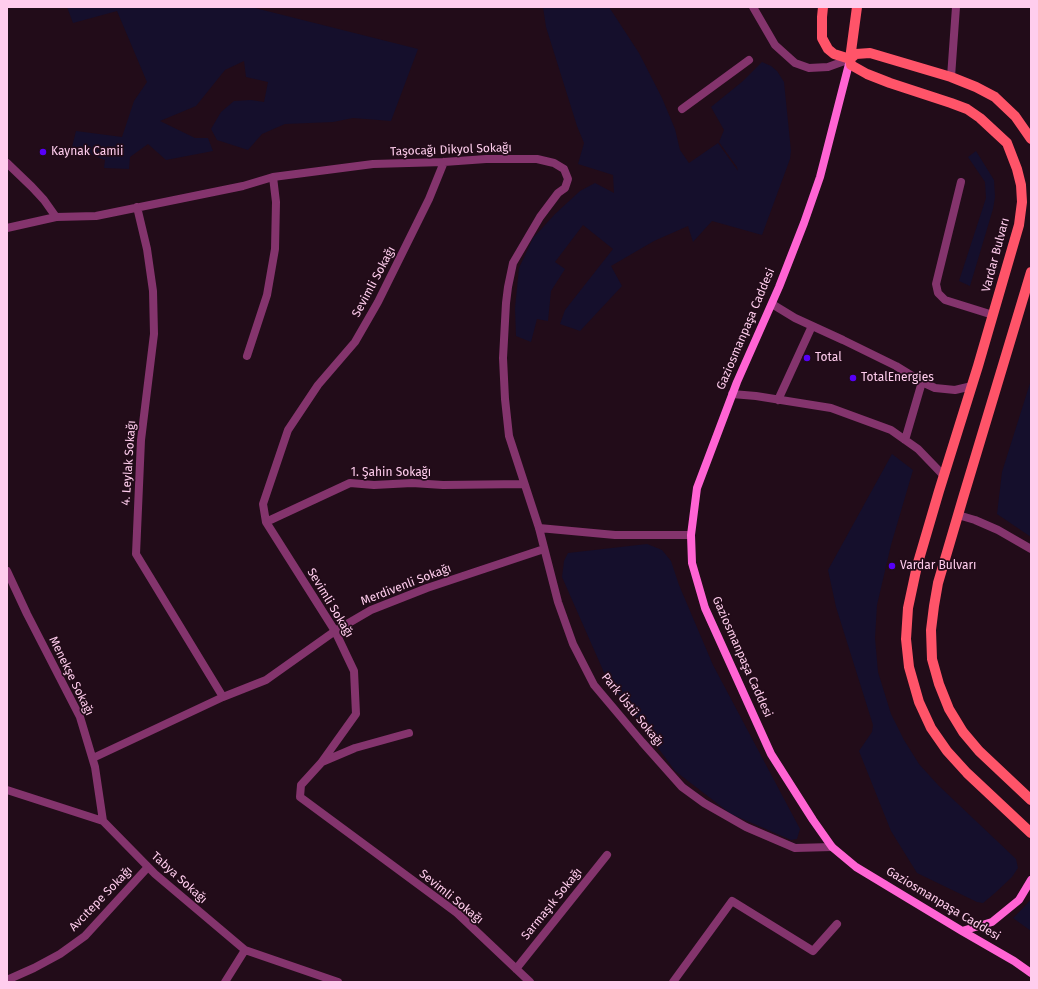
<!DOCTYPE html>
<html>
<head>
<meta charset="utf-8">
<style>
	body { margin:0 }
	#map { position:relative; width:1038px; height:989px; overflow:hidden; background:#220c19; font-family:"Fira Sans",sans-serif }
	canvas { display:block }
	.frame { position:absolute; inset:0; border:8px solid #ffcded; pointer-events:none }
</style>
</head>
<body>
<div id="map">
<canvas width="1038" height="989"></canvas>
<div class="frame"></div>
</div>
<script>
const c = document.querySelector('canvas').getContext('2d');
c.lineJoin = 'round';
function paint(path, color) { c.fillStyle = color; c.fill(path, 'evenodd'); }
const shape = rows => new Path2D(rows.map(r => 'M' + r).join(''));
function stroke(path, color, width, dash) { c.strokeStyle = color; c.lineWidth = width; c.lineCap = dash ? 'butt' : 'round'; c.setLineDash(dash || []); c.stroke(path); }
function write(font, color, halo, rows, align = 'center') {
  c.font = font + ' "Fira Sans",sans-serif'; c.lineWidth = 3.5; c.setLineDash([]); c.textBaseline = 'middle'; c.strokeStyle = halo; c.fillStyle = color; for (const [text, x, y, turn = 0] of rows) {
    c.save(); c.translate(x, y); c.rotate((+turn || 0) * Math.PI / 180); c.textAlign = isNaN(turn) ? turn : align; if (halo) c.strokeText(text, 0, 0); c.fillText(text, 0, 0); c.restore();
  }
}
paint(shape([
	[67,7,251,7,418,49,391,121,353,118,333,122,285,124,262,134,248,150,217,140,211,129,221,112,234,101,251,100,264,102,268,82,246,77,244,61,225,70,196,106,160,121,195,138,208,138,213,151,166,160,148,144,130,157,129,169,104,168,105,160,72,147,76,131,122,137,134,101,147,82,117,11,73,23],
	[543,7,609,7,639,53,662,98,675,129,680,150,689,163,718,143,738,171,737,167,719,142,724,130,711,107,743,81,762,62,771,66,777,71,784,82,791,151,790,159,762,235,712,221,693,242,688,226,654,241,611,266,622,286,580,331,560,324,565,310,613,249,583,225,555,262,565,269,551,291,548,321,537,319,531,342,516,336,515,308,519,268,533,238,555,214,580,191,595,183,614,193,613,175,578,164,584,143,577,126,546,27],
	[976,151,994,180,995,197,993,209,970,286,959,281,986,198,985,182,968,157],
	[1031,380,1031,537,997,514,1002,472],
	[892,454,913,470,891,545,877,605,875,638,878,672,891,714,904,740,919,764,938,785,1016,859,1018,868,1012,877,995,893,983,903,977,902,917,873,891,831,859,751,872,732,873,725,836,607,828,570],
	[647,544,662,550,671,561,679,585,713,665,800,829,797,839,791,840,731,814,675,771,606,677,562,577,564,561,568,553],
	[1031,899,1031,931,1013,918,1024,907]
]), '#150f2c');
stroke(shape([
	[682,109,749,60],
	[961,182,936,284,938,293,945,300,993,315],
	[772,304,795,318,843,340,896,366,922,382,935,388,955,390,972,386],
	[732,394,756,396,831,408,891,430,918,449,944,476],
	[778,400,812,326],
	[905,440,922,382]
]), '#84346d', 8);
stroke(shape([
	[753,7,775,45,795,63,809,68,828,67,850,59],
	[951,77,956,7],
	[444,162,429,199,378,302,355,342,318,385,288,430,263,504,266,522,335,631,354,671,356,714,321,763,301,785,300,797,457,913,530,982],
	[7,163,32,187,44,200,56,217],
	[137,207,147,249,153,291,154,334,141,440,136,554,223,697],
	[7,228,56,217,96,216,243,186,273,177,373,164,444,162,486,159,537,159,554,163,564,169,568,179,565,188,558,193,540,217,513,263,508,287,506,303,503,358,505,399,509,436,539,528,558,602,573,644,594,685,642,742,682,787,704,803,746,827,795,848,832,847],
	[247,356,267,295,275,249,276,202,273,177],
	[958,515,975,520,998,530,1031,549],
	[266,522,350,483,374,485,412,483,443,485,524,484],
	[539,528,615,535,691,535],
	[7,571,27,614,80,717,95,767,103,821],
	[93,758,223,697,266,680,335,631,371,610,427,588,544,549],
	[322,762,355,748,409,733],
	[7,790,103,821,155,874,245,950,338,982],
	[516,969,607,855],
	[7,980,34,968,60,954,85,936,148,867],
	[225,982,245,950],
	[673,982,732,901,813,951,837,924]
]), '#84346d', 8);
stroke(shape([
	[850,60,820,177,804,223,779,287,737,382,697,488,691,535,692,563,705,608,771,754,813,820,832,847,856,867,962,931,1014,961,1031,973],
	[962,931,992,922,1019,900,1031,880]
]), '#ff64d4', 8);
stroke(shape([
	[823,7,822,17,822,38,828,49,834,54,850,59],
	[857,7,850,59,851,65,867,74,890,83,951,103,967,109,980,118,1007,143,1017,169,1021,185,1022,202,1019,225,978,366,939,491,917,566,908,608,906,639,909,667,919,702,931,728,947,751,967,773,1031,833],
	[850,59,856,54,870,53,951,77,976,87,995,97,1015,116,1031,139],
	[1031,272,963,498,938,583,934,606,931,630,932,659,939,684,949,709,963,732,979,751,1031,800]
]), '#ff5469', 10);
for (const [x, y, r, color] of [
	[43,152,4,"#5700f8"],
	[807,358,4,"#5700f8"],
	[853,378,4,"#5700f8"],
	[892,566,4,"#5700f8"]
]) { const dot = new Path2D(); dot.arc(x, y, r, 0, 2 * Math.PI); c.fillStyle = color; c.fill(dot); stroke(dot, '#220c19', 1.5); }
write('12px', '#ffcded', '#220c19', [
	["Taşocağı Dikyol Sokağı",451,150,-2],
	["Vardar Bulvarı",996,255,-75],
	["Sevimli Sokağı",374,282,-62],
	["Gaziosmanpaşa Caddesi",746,329,-67],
	["4. Leylak Sokağı",129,463,-86],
	["1. Şahin Sokağı",391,473],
	["Merdivenli Sokağı",406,585,-21],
	["Sevimli Sokağı",330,603,59],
	["Gaziosmanpaşa Caddesi",742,657,66],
	["Menekşe Sokağı",71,676,64],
	["Park Üstü Sokağı",632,710,51],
	["Tabya Sokağı",179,878,42],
	["Sevimli Sokağı",451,897,39],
	["Avcıtepe Sokağı",101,899,-46],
	["Sarmaşık Sokağı",552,904,-51],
	["Gaziosmanpaşa Caddesi",943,904,31]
]);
write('12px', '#ffcded', '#220c19', [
	["Kaynak Camii",51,152],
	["Total",815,358],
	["TotalEnergies",861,378],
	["Vardar Bulvarı",900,566]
], 'left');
</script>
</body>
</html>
